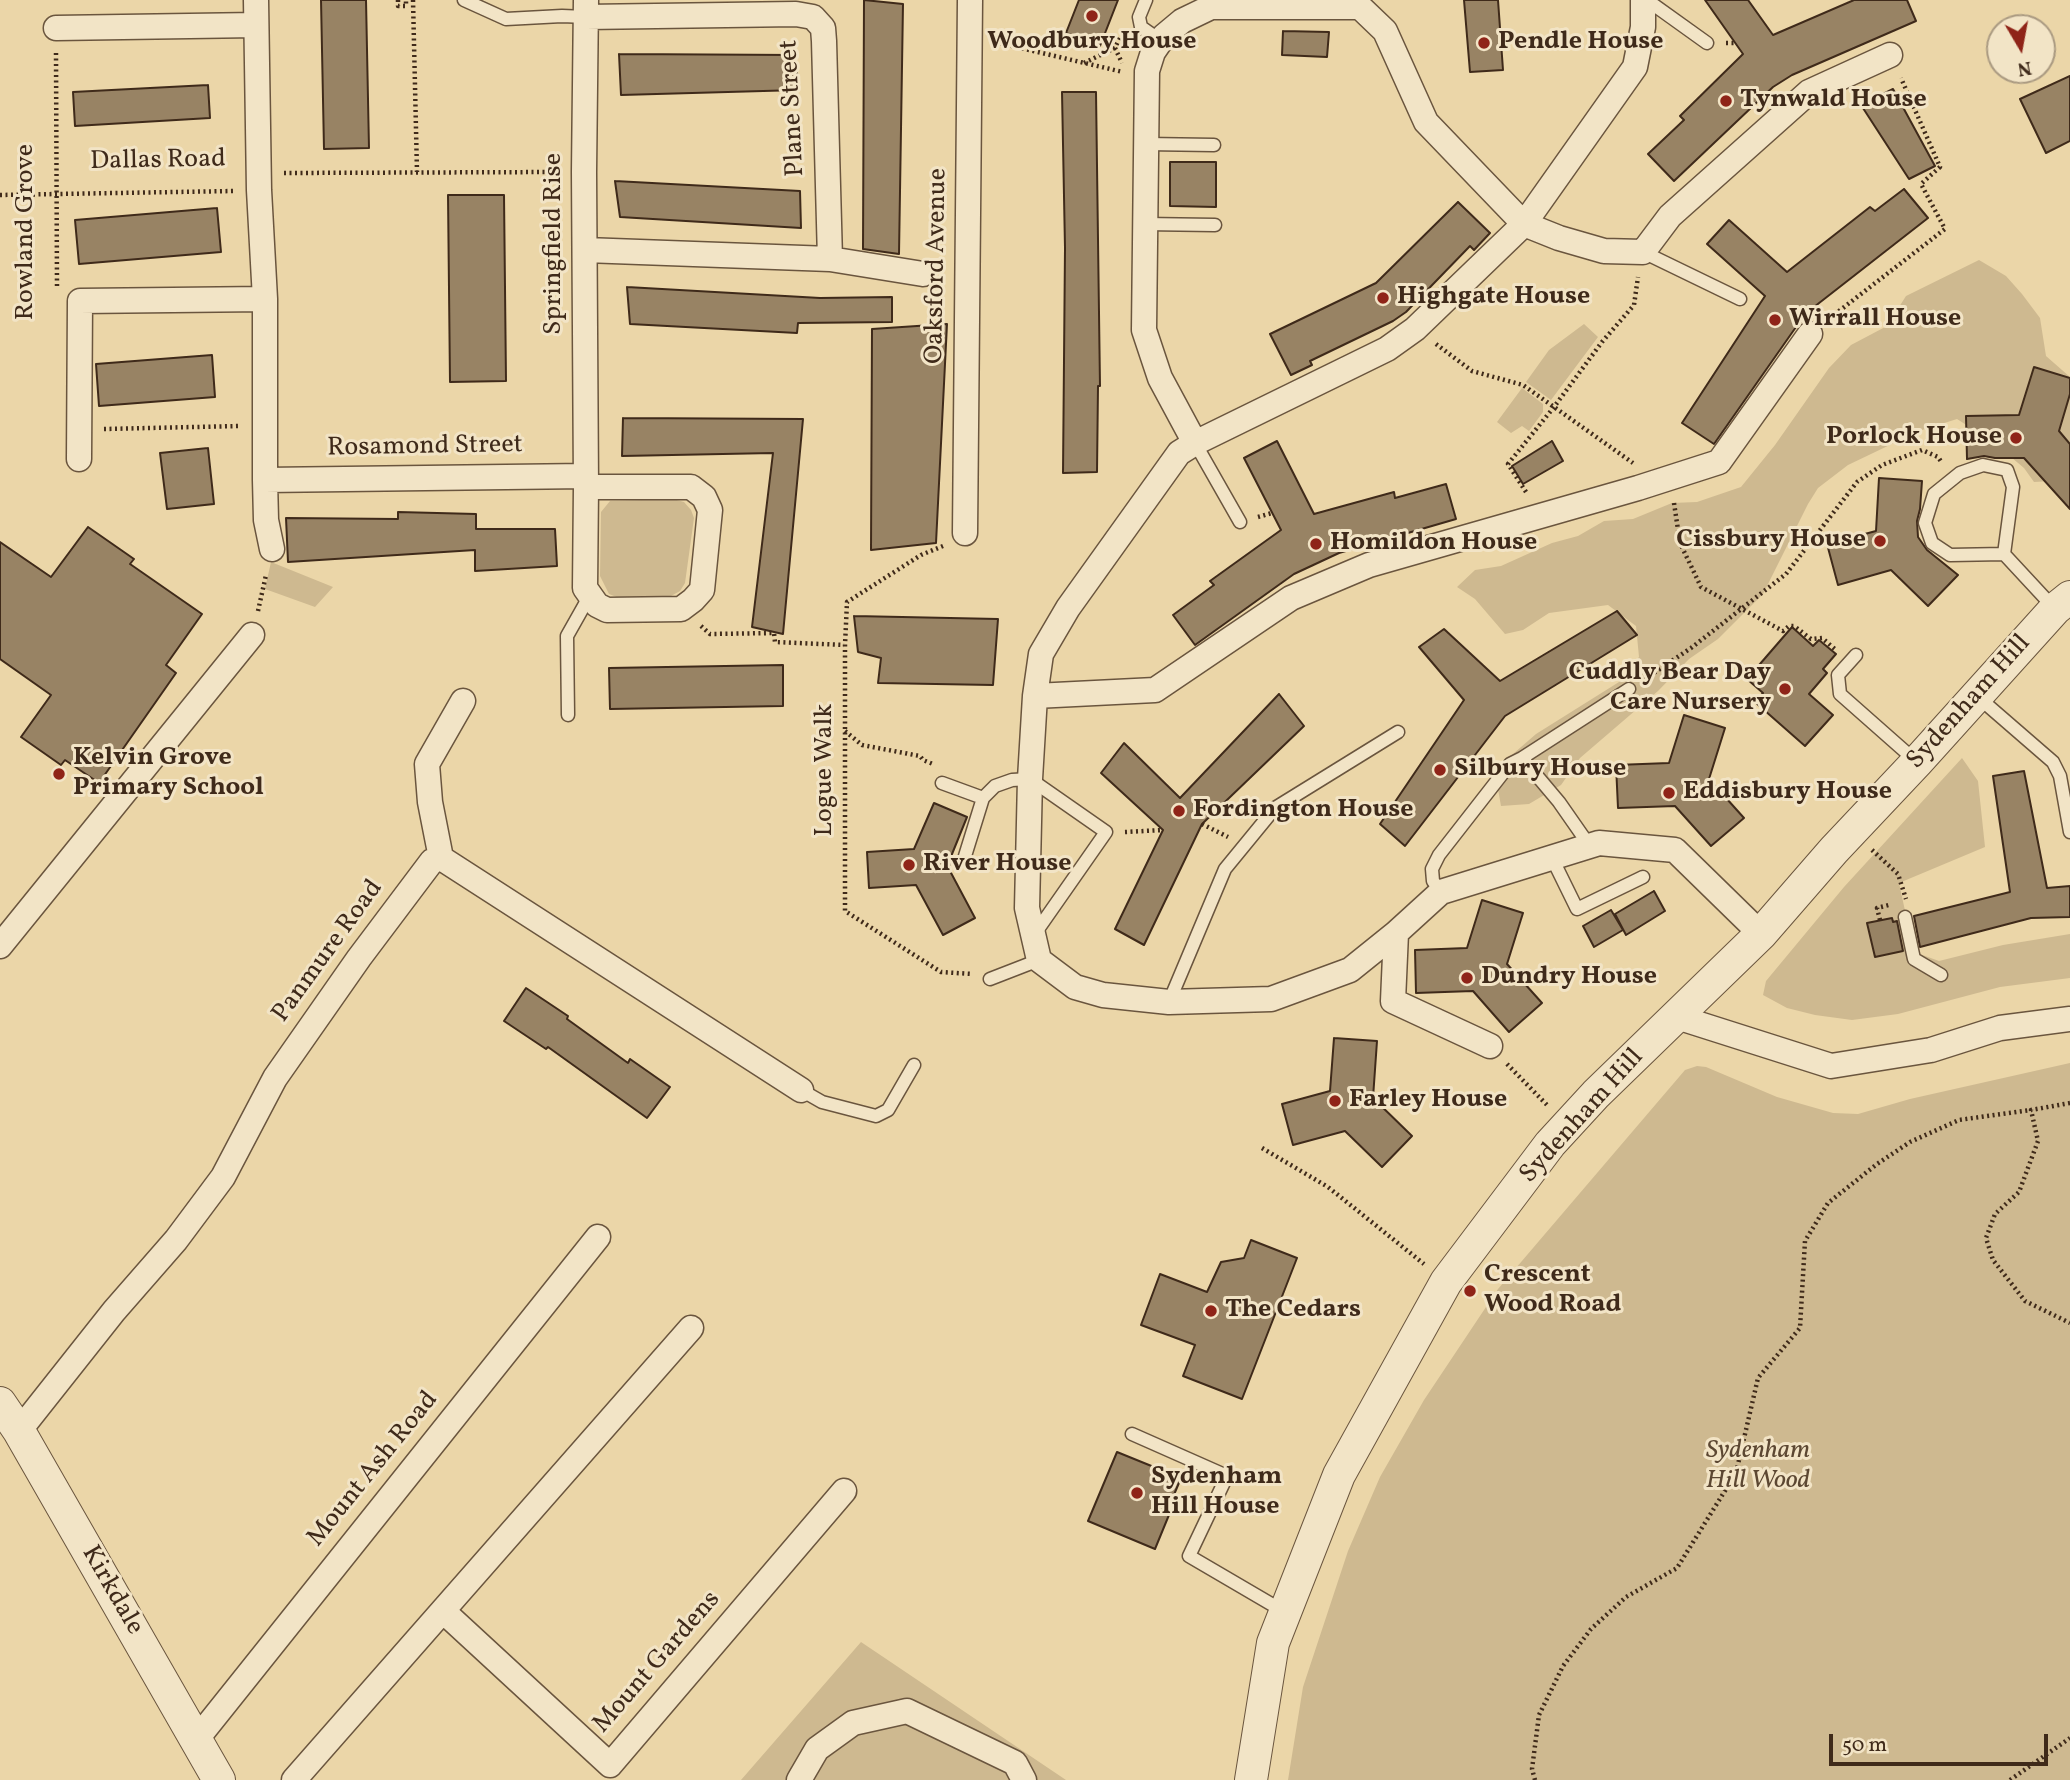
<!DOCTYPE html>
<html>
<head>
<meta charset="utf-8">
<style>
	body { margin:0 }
	#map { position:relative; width:2070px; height:1780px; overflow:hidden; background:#ebd6a8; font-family:Vollkorn,serif }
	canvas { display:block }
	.north { position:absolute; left:1986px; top:14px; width:70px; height:70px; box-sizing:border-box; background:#f2e4c6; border:2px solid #aa9a81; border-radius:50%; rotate:170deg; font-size:19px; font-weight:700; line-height:28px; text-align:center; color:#3f2a1a }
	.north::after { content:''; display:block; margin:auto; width:24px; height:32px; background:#8f2418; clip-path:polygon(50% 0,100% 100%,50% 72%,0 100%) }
	.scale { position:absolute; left:1829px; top:1734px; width:219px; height:32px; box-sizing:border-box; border:4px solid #3f2a1a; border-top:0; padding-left:9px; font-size:21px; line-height:24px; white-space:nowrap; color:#3f2a1a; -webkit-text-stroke:5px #f2e4c6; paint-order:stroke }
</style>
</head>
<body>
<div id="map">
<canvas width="2070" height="1780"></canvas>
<div class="north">N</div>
<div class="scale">50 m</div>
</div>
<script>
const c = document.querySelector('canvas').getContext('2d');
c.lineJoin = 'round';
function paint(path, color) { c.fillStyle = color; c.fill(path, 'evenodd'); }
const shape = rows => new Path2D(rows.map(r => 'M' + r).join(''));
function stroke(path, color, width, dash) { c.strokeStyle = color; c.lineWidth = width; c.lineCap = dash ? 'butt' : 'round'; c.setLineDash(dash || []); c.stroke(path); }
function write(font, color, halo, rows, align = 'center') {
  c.font = font + ' Vollkorn,serif'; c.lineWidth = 6; c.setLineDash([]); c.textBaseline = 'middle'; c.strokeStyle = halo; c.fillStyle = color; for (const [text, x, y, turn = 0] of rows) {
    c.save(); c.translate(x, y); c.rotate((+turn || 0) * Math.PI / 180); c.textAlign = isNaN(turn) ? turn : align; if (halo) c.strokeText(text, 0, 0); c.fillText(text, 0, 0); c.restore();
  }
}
paint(shape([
	[1979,260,2006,276,2022,294,2040,318,2046,356,2070,377,2070,480,2034,482,2024,468,1993,442,1957,419,1919,431,1848,465,1818,488,1808,504,1763,594,1718,639,1689,659,1658,691,1580,758,1561,785,1529,804,1501,806,1496,778,1513,754,1536,734,1619,682,1639,657,1636,626,1608,605,1549,613,1523,630,1505,634,1475,599,1457,587,1475,570,1501,566,1552,543,1578,536,1604,521,1633,519,1672,503,1697,502,1741,487,1775,445,1829,368,1851,345,1887,326,1906,296],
	[1584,324,1598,337,1551,400,1526,382,1549,350],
	[1522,388,1543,404,1543,412,1529,431,1522,426,1511,433,1497,422],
	[673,499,684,502,691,510,694,518,685,583,680,591,671,596,619,598,609,594,600,576,601,512,610,501],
	[271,562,333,587,315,607,265,589],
	[1962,758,1978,781,1985,847,1899,883,1914,952,1939,961,2003,945,2070,934,2070,978,2000,987,1898,1014,1852,1020,1815,1015,1787,1008,1763,995,1766,981,1844,887],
	[2070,1063,2070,1780,1288,1780,1303,1687,1348,1551,1380,1477,1424,1400,1498,1289,1685,1070,1697,1066,1706,1067,1777,1097,1833,1113,1858,1114,1910,1099],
	[861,1642,1066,1780,741,1780]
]), '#ceb990');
const building = shape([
	[321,0,366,0,369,148,324,149,321,0],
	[864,0,903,4,899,254,863,249,864,0],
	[1079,0,1118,0,1100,46,1066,33,1079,0],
	[1464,0,1498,0,1503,70,1470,72,1464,0],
	[1705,0,1748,0,1773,35,1854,0,1907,0,1916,21,1792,75,1773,87,1674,181,1648,154,1684,120,1680,116,1743,54,1705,0],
	[1283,31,1329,32,1327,57,1282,55,1283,31],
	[619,54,795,55,799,90,621,95,619,54],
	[2070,76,2070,141,2046,153,2020,99,2070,76],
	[208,85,210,118,75,126,73,92,208,85],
	[1893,89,1935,166,1909,179,1861,105,1893,89],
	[1062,92,1096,92,1100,386,1098,386,1097,472,1063,473,1065,248,1062,92],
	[1170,162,1216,162,1216,207,1170,206,1170,162],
	[615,181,800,191,801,228,620,217,615,181],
	[1904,189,1928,218,1814,307,1796,327,1714,444,1682,423,1765,296,1707,244,1729,220,1787,272,1870,207,1875,211,1904,189],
	[448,195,504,195,506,381,450,382,448,195],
	[1458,202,1490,233,1474,250,1470,246,1406,312,1393,321,1310,361,1312,365,1291,375,1270,334,1376,283,1458,202],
	[217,208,221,252,79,264,75,220,217,208],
	[627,287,820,298,892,297,892,322,798,323,797,333,630,324,627,287],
	[947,324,936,543,871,550,872,329,947,324],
	[212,355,215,397,99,406,96,364,212,355],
	[2034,367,2070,378,2070,394,2059,431,2070,444,2070,509,2024,458,1995,458,1984,456,1967,459,1966,416,2019,415,2034,367],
	[623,418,803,419,783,634,752,627,773,453,622,456,623,418],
	[1277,441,1314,514,1394,492,1395,498,1446,484,1456,519,1339,553,1294,574,1195,645,1173,615,1214,585,1210,581,1281,530,1244,458,1277,441],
	[1552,441,1563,461,1523,484,1512,466,1552,441],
	[208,448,214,504,167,509,160,453,208,448],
	[1879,478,1922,481,1920,509,1917,521,1918,537,1927,550,1958,575,1928,606,1891,570,1838,585,1827,544,1876,531,1879,478],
	[398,512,476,514,476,529,555,529,557,566,475,571,475,550,288,562,286,518,398,519,398,512],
	[88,527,134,559,130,564,202,614,166,665,176,673,99,783,65,760,61,765,21,737,51,695,0,659,0,542,51,577,88,527],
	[1617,611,1637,635,1505,716,1405,846,1380,824,1464,700,1419,647,1444,629,1500,681,1617,611],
	[854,616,998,619,993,685,878,683,881,658,858,652,854,616],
	[1792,627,1813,646,1819,640,1836,654,1823,669,1827,673,1809,694,1833,715,1805,746,1755,702,1763,693,1747,679,1792,627],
	[783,665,783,706,610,709,609,668,783,665],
	[1279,694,1304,726,1202,824,1144,945,1115,929,1163,830,1101,773,1124,743,1180,798,1279,694],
	[1684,715,1725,728,1709,779,1744,818,1711,846,1675,806,1618,808,1616,765,1669,763,1684,715],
	[2024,771,2047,888,2070,886,2070,917,2031,918,1920,947,1914,916,2010,892,1993,776,2024,771],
	[934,803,967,817,950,859,950,871,975,918,943,935,916,885,869,888,867,852,914,849,934,803],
	[1654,891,1665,911,1626,935,1615,914,1654,891],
	[1482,900,1523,913,1507,964,1542,1003,1509,1032,1473,991,1416,993,1415,950,1467,948,1482,900],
	[1611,910,1623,930,1594,947,1583,926,1611,910],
	[1892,918,1893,922,1897,921,1903,951,1875,957,1867,923,1892,918],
	[526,988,568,1016,567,1019,628,1063,630,1059,670,1087,647,1118,548,1047,546,1049,504,1021,526,988],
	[1334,1038,1377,1041,1373,1098,1412,1136,1382,1167,1345,1131,1293,1145,1282,1104,1330,1091,1334,1038],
	[1251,1240,1297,1258,1242,1399,1183,1376,1195,1345,1141,1325,1160,1274,1207,1292,1221,1262,1244,1258,1251,1240],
	[1117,1452,1181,1478,1168,1509,1171,1510,1155,1549,1088,1521,1117,1452]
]);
paint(building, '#988364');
stroke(building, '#3f2a1a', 2);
const service = shape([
	[464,0,506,19,562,16,586,17],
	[1146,0,1139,17,1141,27,1161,41],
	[1647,0,1707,43],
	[1146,144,1214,145],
	[1144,224,1215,225],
	[1643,252,1740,299],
	[1195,443,1240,522],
	[2004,554,2013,487,2007,470,1983,465,1960,473,1934,494,1925,523,1932,543,1950,555,2004,554,2055,609],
	[1856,655,1838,675,1840,694,1917,762],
	[1978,697,2053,762,2060,776,2070,832],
	[568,715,567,636,589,597],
	[1522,758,1629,689],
	[942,783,983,798],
	[965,856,983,798,995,786,1012,780,1030,779,1106,832,1034,935],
	[1551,856,1577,909,1643,877],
	[1441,892,1433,881,1432,869,1439,855,1510,764,1522,758,1559,802,1589,845],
	[1905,917,1914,959,1941,975],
	[990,979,1039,960],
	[1169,1002,1225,869,1275,808,1398,732],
	[801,1090,822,1102,876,1116,888,1110,914,1065],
	[1132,1434,1227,1476,1189,1556,1283,1611]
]);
const minor = shape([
	[256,0,259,190,265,299,265,480,266,520,272,549],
	[586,0,584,172,586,487],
	[1643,0,1643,27,1635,67,1524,224,1415,329,1387,349,1195,443,1179,453,1068,608,1041,654,1035,696,1030,779,1027,908,1039,960,1075,987,1103,995,1169,1002,1271,999,1350,970,1396,933,1441,892,1599,843,1675,850,1761,934],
	[56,28,256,25],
	[585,250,830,259,824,41,823,28,813,17,796,14,586,17],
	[830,259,923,274],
	[1195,443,1160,378,1144,330,1147,71,1153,52,1164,36,1182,21,1211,7,1360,7,1385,31,1426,122,1524,224,1559,238,1604,251,1643,252,1670,216,1809,92,1890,55],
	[79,459,80,301,265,299],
	[265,480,586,476],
	[586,487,691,487,704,497,710,510,702,590,693,600,681,609,607,610,597,605,585,588,586,487],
	[965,533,970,0],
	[1035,696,1155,690,1291,598,1369,565,1638,488,1719,462,1810,334],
	[441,858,430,802,427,764,463,701],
	[1396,933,1393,1001,1490,1046],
	[0,946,252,635],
	[1677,1017,1831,1066,1931,1050,2000,1028,2070,1019],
	[19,1431,114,1311,176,1240,223,1177,275,1078,359,958,432,861,441,858,801,1090],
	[443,1611,610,1765,844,1491],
	[196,1740,598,1237],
	[294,1780,691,1328],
	[799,1780,817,1749,853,1723,907,1711,1015,1763,1024,1780]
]);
const tertiary = shape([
	[0,1403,19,1431,219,1780],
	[1251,1780,1273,1643,1339,1475,1446,1282,1550,1144,1596,1094,1761,934,1834,850,1917,762,2055,609,2070,597]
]);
stroke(service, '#6a553e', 15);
stroke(minor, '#6a553e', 27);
stroke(tertiary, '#6a553e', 34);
stroke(shape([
	[398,0,398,6,406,6,406,0],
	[413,0,417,172],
	[1122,33,1115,48,1122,63],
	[995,42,1123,72],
	[1726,43,1736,43],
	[56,53,57,286],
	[1084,63,1115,48],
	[284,173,558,172],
	[0,195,234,191],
	[1830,318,1945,229,1921,184,1940,167,1901,78],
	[1436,344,1472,371,1523,385,1633,463],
	[104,429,239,426],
	[1526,492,1508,464,1554,407,1602,342,1634,305,1638,277],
	[1674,503,1680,543,1701,587,1783,631,1789,626,1794,626,1811,639,1822,638,1836,650],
	[1258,517,1272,513],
	[943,546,921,555,847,602,845,645,845,911,941,972,972,974],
	[258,611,266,575],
	[701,626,710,634,774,633,775,642,844,645],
	[1645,679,1691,648,1786,574,1857,482,1882,465,1922,450,1938,457,1942,463],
	[845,731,862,745,920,756,923,760,933,764],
	[1202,824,1228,837],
	[1125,832,1163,830],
	[1872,850,1898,874,1906,899],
	[1880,920,1877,908,1889,905],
	[1507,1064,1547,1105],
	[2070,1103,2031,1110,2038,1141,2019,1192,1995,1214,1986,1238,1993,1260,2025,1301,2070,1323],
	[1262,1148,1328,1187,1424,1264],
	[1535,1780,1532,1769,1539,1715,1563,1666,1591,1629,1626,1597,1677,1568,1736,1473,1758,1378,1800,1328,1805,1241,1828,1203,1877,1164,1910,1142,1959,1120,2031,1110],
	[2010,1780,2070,1738]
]), '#3f2a1a', 4.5, [2, 3.5]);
stroke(service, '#f2e4c6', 12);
stroke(minor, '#f2e4c6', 24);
stroke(tertiary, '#f2e4c6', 32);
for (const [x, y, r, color] of [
	[1092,16,7,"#8f2418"],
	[1484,43,7,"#8f2418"],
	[1726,101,7,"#8f2418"],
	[1383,298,7,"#8f2418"],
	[1775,320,7,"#8f2418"],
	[2016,438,7,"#8f2418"],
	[1880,541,7,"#8f2418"],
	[1316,544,7,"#8f2418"],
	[1785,689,7,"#8f2418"],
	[1440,770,7,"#8f2418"],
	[59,774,7,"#8f2418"],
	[1669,793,7,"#8f2418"],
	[1179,811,7,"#8f2418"],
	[909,865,7,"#8f2418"],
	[1467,978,7,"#8f2418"],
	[1335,1101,7,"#8f2418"],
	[1470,1291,7,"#8f2418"],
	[1211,1311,7,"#8f2418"],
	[1137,1493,7,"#8f2418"]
]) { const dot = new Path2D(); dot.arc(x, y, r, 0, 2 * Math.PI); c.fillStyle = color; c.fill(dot); stroke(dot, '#f2e4c6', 2.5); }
write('bold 26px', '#3f2a1a', '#f2e4c6', [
	["Woodbury House",1092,43,"center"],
	["Pendle House",1498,43],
	["Tynwald House",1740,101],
	["Highgate House",1397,298],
	["Wirrall House",1789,320],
	["Porlock House",2002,438,"right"],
	["Cissbury House",1866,541,"right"],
	["Homildon House",1330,544],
	["Cuddly Bear Day",1771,674,"right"],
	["Care Nursery",1771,704,"right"],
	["Kelvin Grove",73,759],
	["Primary School",73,789],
	["Silbury House",1454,770],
	["Eddisbury House",1683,793],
	["Fordington House",1193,811],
	["River House",923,865],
	["Dundry House",1481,978],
	["Farley House",1349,1101],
	["Crescent",1484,1276],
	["Wood Road",1484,1306],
	["The Cedars",1225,1311],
	["Sydenham",1151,1478],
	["Hill House",1151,1508]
], 'left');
write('26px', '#3f2a1a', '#f2e4c6', [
	["Plane Street",794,108,-93],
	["Dallas Road",158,162,-1],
	["Rowland Grove",27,232,-90],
	["Springfield Rise",555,244,-90],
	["Oaksford Avenue",938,266,-89],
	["Rosamond Street",425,448,-1],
	["Sydenham Hill",1970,703,-48],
	["Logue Walk",826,770,-90],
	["Panmure Road",329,952,-54],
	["Sydenham Hill",1583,1117,-48],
	["Mount Ash Road",374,1470,-51],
	["Kirkdale",111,1591,60],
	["Mount Gardens",658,1663,-49]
]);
write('italic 26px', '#5c4732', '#f2e4c6', [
	["Sydenham",1758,1452],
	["Hill Wood",1758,1482]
]);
</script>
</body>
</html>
